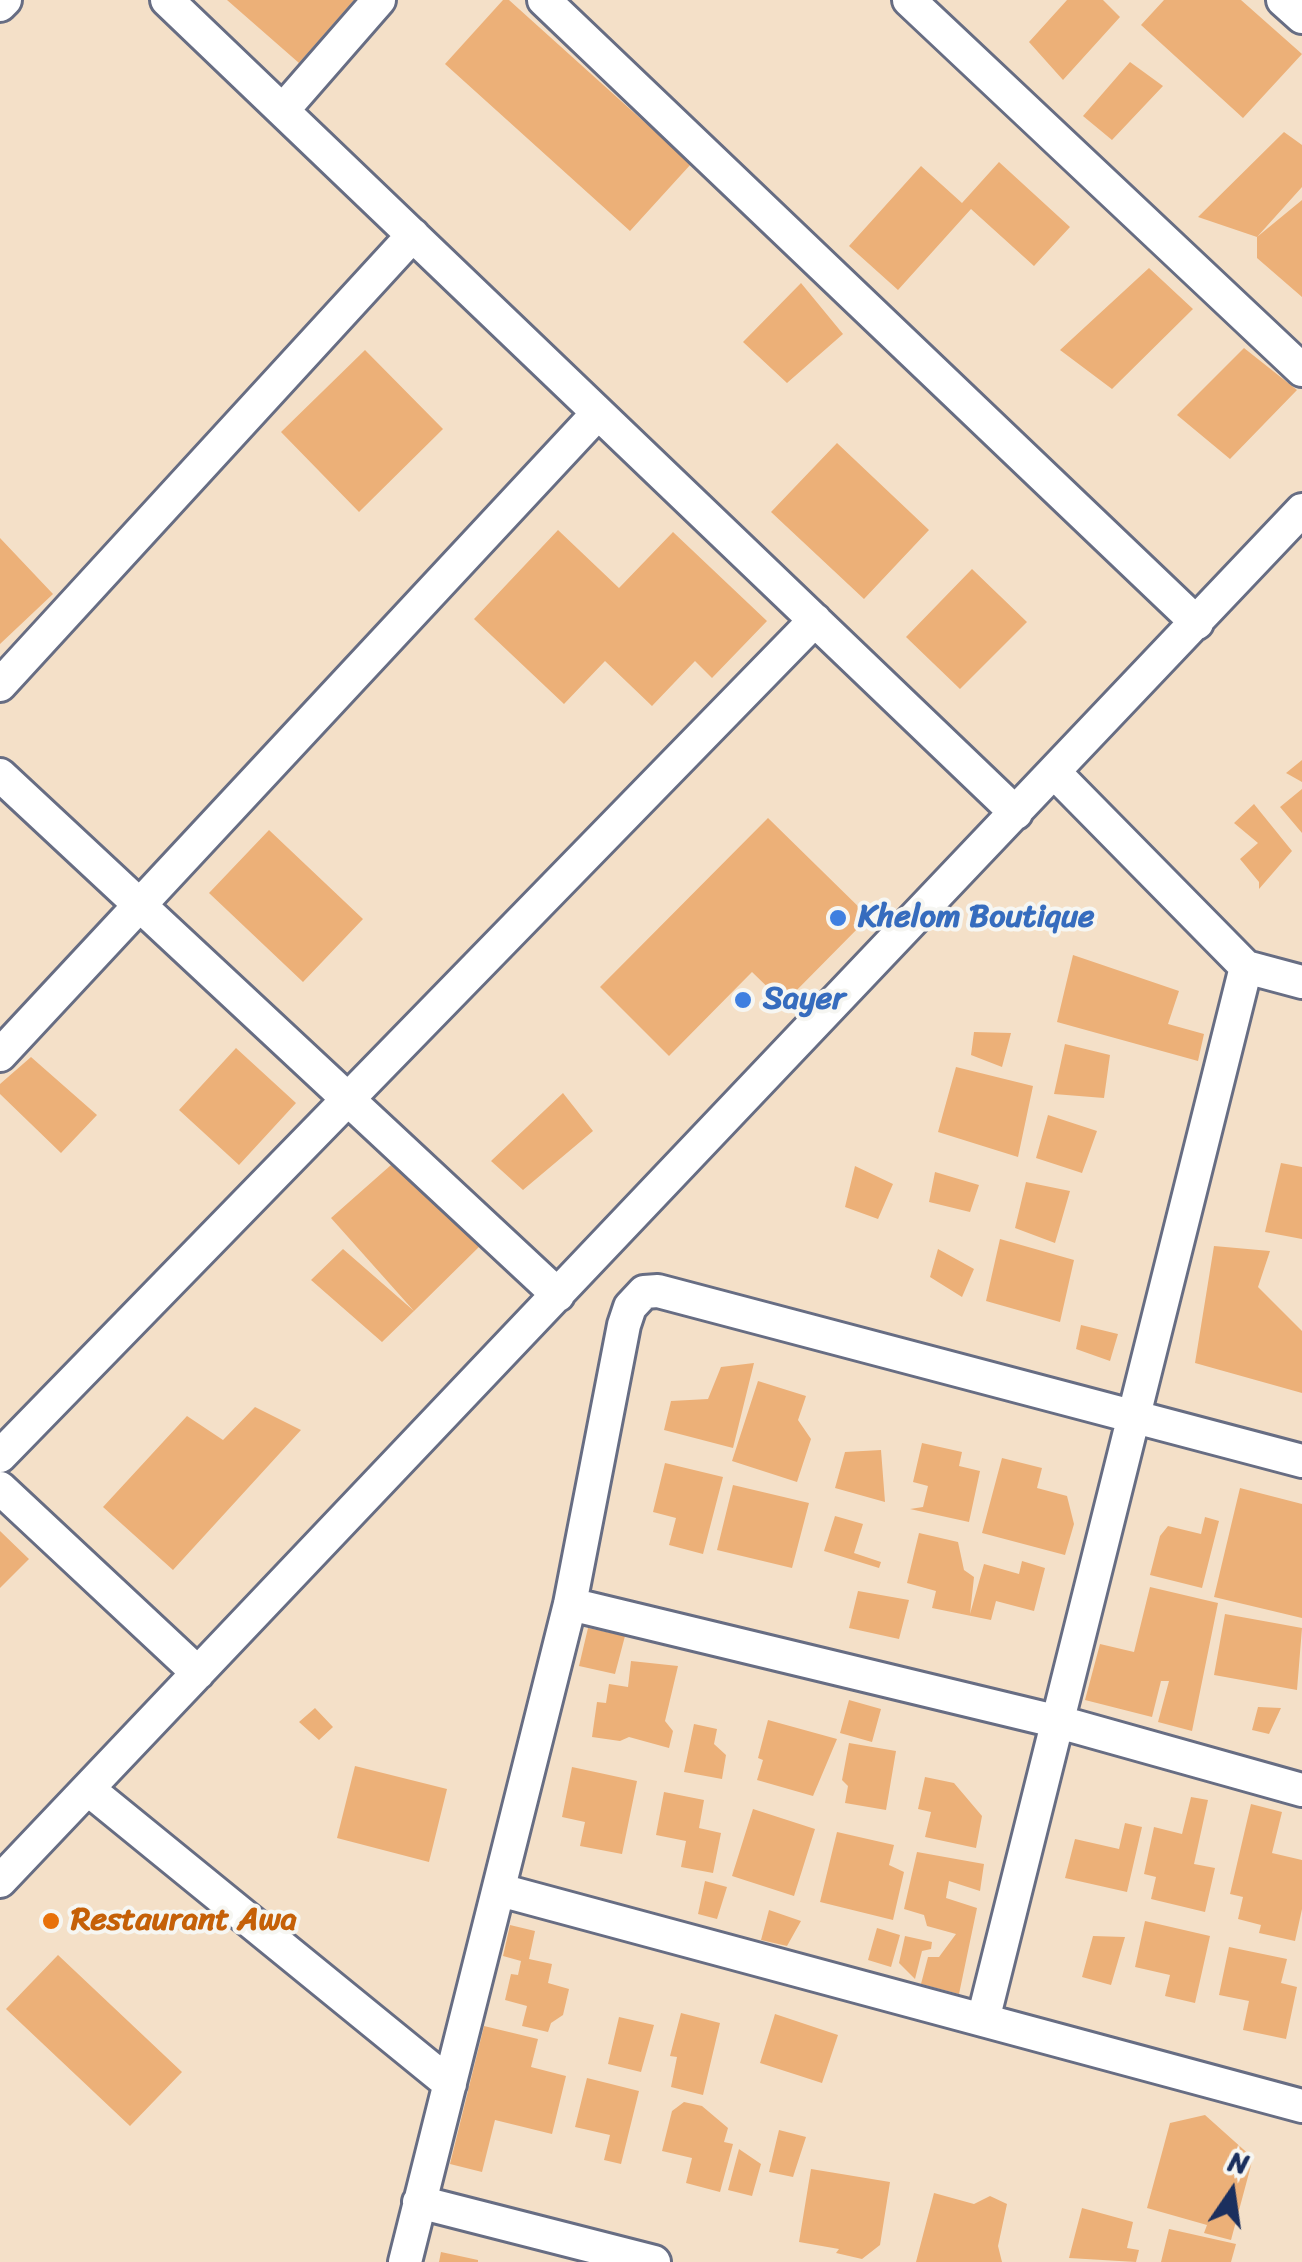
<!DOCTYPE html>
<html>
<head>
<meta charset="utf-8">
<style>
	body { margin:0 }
	#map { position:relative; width:1302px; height:2262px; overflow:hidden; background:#f4e0c8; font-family:Sriracha,sans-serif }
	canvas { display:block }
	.north { position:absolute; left:1182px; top:2142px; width:100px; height:100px; -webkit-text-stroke:8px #f6f6f2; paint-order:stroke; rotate:13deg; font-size:28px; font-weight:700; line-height:40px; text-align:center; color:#1b2f5e }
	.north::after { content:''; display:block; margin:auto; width:35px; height:45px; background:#1b2f5e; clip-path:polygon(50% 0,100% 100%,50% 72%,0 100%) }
</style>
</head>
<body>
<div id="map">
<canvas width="1302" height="2262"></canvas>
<div class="north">N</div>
</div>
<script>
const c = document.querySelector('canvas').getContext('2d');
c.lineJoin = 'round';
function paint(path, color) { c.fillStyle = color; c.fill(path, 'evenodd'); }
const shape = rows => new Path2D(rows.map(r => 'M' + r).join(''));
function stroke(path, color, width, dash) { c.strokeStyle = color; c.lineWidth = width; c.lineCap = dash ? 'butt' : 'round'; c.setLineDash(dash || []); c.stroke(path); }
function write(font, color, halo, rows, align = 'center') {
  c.font = font + ' Sriracha,sans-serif'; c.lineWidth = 8; c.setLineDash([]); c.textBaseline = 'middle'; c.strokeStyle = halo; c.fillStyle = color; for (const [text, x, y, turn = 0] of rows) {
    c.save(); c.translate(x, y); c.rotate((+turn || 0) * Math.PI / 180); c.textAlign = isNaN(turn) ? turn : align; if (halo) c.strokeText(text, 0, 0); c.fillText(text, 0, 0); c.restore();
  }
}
paint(shape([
	[227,0,354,0,299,63],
	[503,0,509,0,691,164,630,231,445,64],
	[1067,0,1103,0,1120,17,1063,80,1029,42],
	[1164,0,1241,0,1302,54,1243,118,1141,25],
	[1130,62,1163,86,1112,140,1083,116],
	[1284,132,1302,145,1302,187,1257,237,1302,200,1302,297,1257,258,1257,237,1198,217],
	[999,162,1070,227,1034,266,971,209,898,290,849,246,921,166,962,203],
	[1149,268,1193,309,1112,389,1060,350],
	[801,283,843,334,787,383,743,342],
	[1244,348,1297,390,1230,459,1177,415],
	[365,350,443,429,359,512,281,432],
	[837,443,929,530,864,599,771,512],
	[558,530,619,588,673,532,767,621,712,678,695,661,652,706,605,661,564,704,474,619],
	[0,538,53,594,0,644],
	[972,569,1027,622,960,689,906,637],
	[1302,760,1302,782,1286,773],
	[1302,789,1302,833,1280,807],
	[1254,804,1292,851,1259,889,1259,882,1240,859,1258,843,1234,823],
	[768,818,869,917,784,1003,752,972,669,1056,600,987],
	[269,830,363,919,303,982,209,893],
	[1073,955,1179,991,1168,1024,1204,1034,1198,1061,1057,1022],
	[974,1032,1011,1033,1002,1067,971,1055],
	[1065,1044,1110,1055,1104,1098,1054,1094],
	[236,1048,296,1103,239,1165,179,1110],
	[31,1057,97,1115,61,1153,0,1094,0,1084],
	[956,1067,1033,1086,1018,1157,938,1132],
	[563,1093,593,1131,523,1190,491,1161],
	[1048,1115,1097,1131,1082,1173,1036,1158],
	[1281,1163,1302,1167,1302,1239,1265,1232],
	[391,1165,483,1243,414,1311,331,1218],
	[855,1166,893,1184,878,1219,845,1207],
	[935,1172,979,1185,970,1212,929,1202],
	[1026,1182,1070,1191,1055,1243,1015,1228],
	[1000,1239,1074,1260,1060,1322,986,1301],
	[1214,1246,1270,1251,1258,1287,1302,1331,1302,1393,1195,1363],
	[343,1249,414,1311,382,1342,311,1280],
	[938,1249,974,1269,962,1297,930,1277],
	[1081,1325,1118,1334,1110,1361,1076,1349],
	[754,1363,733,1448,664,1430,671,1401,708,1399,721,1367],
	[758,1381,806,1396,798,1420,811,1439,797,1482,732,1461],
	[255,1407,301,1430,173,1570,103,1507,187,1416,223,1440],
	[922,1443,962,1452,959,1466,980,1471,969,1522,910,1509,923,1507,928,1486,913,1482],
	[881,1450,885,1502,835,1488,845,1452],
	[1002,1458,1042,1468,1037,1488,1067,1496,1074,1524,1065,1555,982,1533],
	[665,1463,723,1477,703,1554,669,1545,676,1518,653,1512],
	[733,1485,809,1503,792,1568,717,1550],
	[1240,1488,1302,1504,1302,1618,1214,1597],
	[835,1516,863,1524,854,1553,881,1562,879,1568,824,1551],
	[1205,1517,1219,1521,1202,1588,1150,1575,1160,1536,1168,1526,1201,1534],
	[0,1531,29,1559,0,1588],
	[919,1533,958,1542,964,1570,974,1577,970,1614,984,1564,1019,1574,1022,1561,1045,1568,1034,1611,996,1601,991,1620,932,1608,936,1591,907,1583],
	[1150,1587,1218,1603,1192,1731,1158,1722,1169,1681,1161,1681,1152,1717,1085,1700,1100,1644,1134,1652],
	[858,1591,909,1600,899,1639,849,1628],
	[1225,1614,1302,1628,1297,1690,1214,1675],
	[588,1628,625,1636,615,1674,579,1666],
	[631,1661,678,1666,665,1721,673,1731,669,1748,629,1737,620,1741,592,1737,597,1702,606,1703,609,1684,628,1687],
	[849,1700,881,1709,872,1742,840,1733],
	[1258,1707,1281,1708,1269,1734,1252,1730],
	[315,1708,333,1727,319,1740,299,1722],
	[768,1720,837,1739,813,1796,757,1780,763,1760,758,1758],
	[694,1724,717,1729,714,1744,726,1755,722,1779,684,1772],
	[849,1743,896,1751,886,1810,845,1803,848,1786,842,1780],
	[355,1766,447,1789,429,1862,337,1838],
	[572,1767,637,1781,622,1854,580,1846,585,1822,562,1817],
	[925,1777,954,1783,982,1816,976,1848,925,1837,931,1812,918,1809],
	[664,1792,704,1800,699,1828,721,1833,713,1873,681,1867,686,1841,656,1835],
	[1191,1797,1208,1800,1194,1864,1215,1868,1205,1912,1151,1899,1156,1877,1144,1874,1154,1827,1182,1834],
	[1251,1804,1282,1812,1272,1853,1302,1860,1302,1909,1295,1941,1259,1933,1261,1925,1238,1919,1243,1897,1230,1894],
	[753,1809,815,1829,794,1896,732,1876],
	[1125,1823,1142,1827,1127,1892,1065,1878,1075,1839,1119,1849],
	[837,1832,894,1845,889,1865,904,1872,893,1920,820,1902],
	[917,1852,984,1864,980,1891,949,1881,946,1898,977,1908,959,1994,921,1984,928,1957,939,1957,956,1934,927,1926,924,1915,904,1909],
	[705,1881,727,1887,717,1919,698,1914],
	[769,1910,801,1921,787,1946,761,1940],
	[1145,1921,1210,1936,1195,2003,1165,1996,1170,1975,1135,1967],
	[510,1925,535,1931,529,1959,552,1964,548,1983,569,1989,563,2015,551,2023,548,2032,522,2026,527,2006,505,2000,511,1974,518,1975,521,1961,503,1956],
	[877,1928,900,1935,891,1967,868,1960],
	[905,1936,932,1942,931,1949,922,1951,915,1979,899,1963],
	[1093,1936,1125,1937,1111,1985,1082,1977],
	[1229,1947,1287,1959,1281,1983,1297,1987,1286,2039,1243,2030,1249,2001,1219,1995],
	[58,1955,182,2072,130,2126,6,2009],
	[681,2013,720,2023,703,2095,671,2087,677,2057,670,2056],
	[775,2014,838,2035,822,2083,760,2063],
	[619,2017,654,2025,641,2072,608,2064],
	[484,2026,538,2039,531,2067,566,2076,552,2134,495,2120,482,2172,450,2164],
	[587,2078,639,2091,621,2164,604,2160,610,2135,575,2127],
	[684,2102,702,2106,728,2128,724,2142,733,2144,720,2192,686,2183,692,2158,662,2151,672,2111],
	[1205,2115,1253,2158,1231,2240,1204,2233,1207,2225,1147,2208,1170,2123],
	[779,2130,806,2137,793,2177,769,2172],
	[739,2149,761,2164,752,2196,728,2190],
	[811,2169,890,2182,880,2245,862,2259,836,2253,839,2249,799,2242],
	[934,2193,974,2204,990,2196,1007,2204,998,2246,1002,2262,916,2262],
	[1082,2208,1133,2222,1127,2248,1139,2250,1136,2262,1069,2258],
	[1169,2229,1236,2244,1231,2262,1161,2262],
	[441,2252,478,2260,478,2262,439,2262]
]), '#ecb078');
const minor = shape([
	[167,0,1016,813],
	[544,0,1197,623],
	[909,0,1302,370],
	[1283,0,1302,17],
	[0,5,5,0],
	[283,110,379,0],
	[0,685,413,235],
	[1054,772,1246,967,1302,982],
	[0,775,558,1295],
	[0,1055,598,413],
	[0,1456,815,620],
	[0,1488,198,1673],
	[570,1604,1059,1722,1302,1790],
	[88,1789,450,2084],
	[0,1881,1302,510],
	[500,1890,1302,2106],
	[983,2020,1246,967],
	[419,2202,654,2262],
	[405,2262,570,1604,624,1325,630,1307,644,1292,658,1291,1302,1461]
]);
stroke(minor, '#676d83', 38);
stroke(minor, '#fff', 32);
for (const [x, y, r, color] of [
	[838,918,10,"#3f7fe0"],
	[743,1000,10,"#3f7fe0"],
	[51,1921,10,"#e8710a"]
]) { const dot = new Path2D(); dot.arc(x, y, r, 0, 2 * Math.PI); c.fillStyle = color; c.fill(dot); stroke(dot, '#f6f6f2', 4); }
write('bold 32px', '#366cbe', '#f6f6f2', [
	["Khelom Boutique",858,918],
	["Sayer",763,1000]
], 'left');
write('bold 32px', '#c56008', '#f6f6f2', [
	["Restaurant Awa",71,1921]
], 'left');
</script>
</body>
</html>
